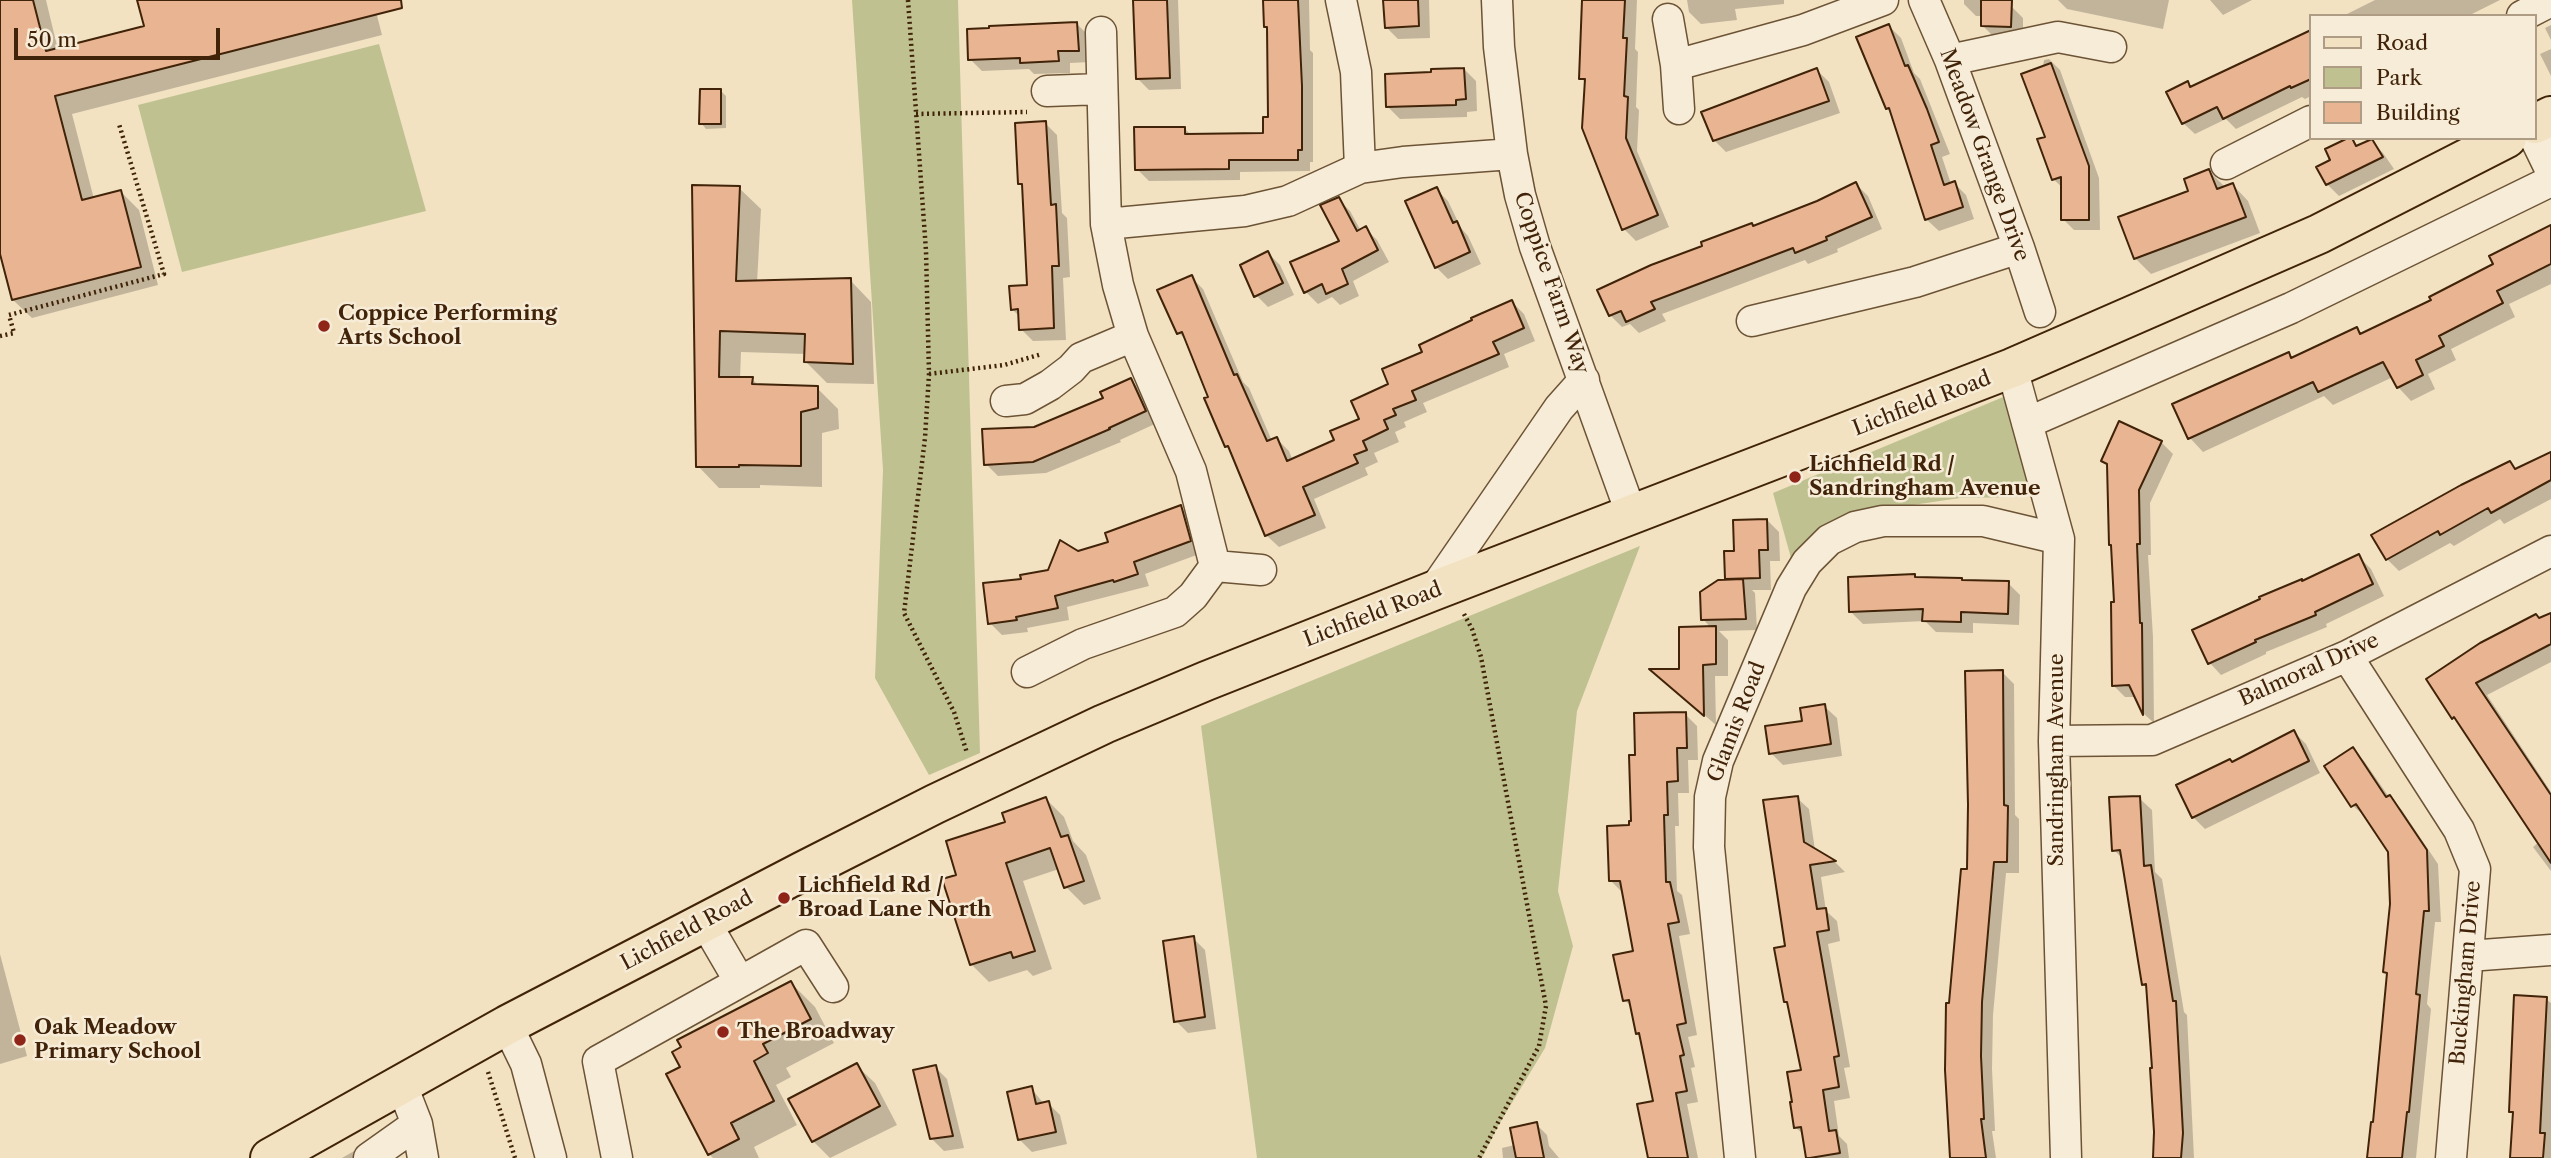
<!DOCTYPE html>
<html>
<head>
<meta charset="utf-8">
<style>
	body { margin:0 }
	#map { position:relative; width:2551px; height:1158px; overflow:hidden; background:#f2e2c2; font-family:"Libre Caslon Text",serif }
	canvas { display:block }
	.legend { position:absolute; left:2309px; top:14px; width:228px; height:126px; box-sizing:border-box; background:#f7ecd7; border:2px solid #ae9c84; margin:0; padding:9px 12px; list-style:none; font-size:21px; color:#402308 }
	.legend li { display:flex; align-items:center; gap:14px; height:35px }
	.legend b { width:35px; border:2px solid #ae9c84 }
	.scale { position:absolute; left:14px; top:28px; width:206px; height:32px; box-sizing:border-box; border:4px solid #402308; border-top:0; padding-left:9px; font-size:21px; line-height:24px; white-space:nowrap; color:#402308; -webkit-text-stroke:5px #f7ecd7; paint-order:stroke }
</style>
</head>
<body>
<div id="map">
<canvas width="2551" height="1158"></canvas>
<ul class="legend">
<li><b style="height:9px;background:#f2e2c2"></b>Road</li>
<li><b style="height:19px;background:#bfc290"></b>Park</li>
<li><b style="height:19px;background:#e9b492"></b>Building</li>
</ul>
<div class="scale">50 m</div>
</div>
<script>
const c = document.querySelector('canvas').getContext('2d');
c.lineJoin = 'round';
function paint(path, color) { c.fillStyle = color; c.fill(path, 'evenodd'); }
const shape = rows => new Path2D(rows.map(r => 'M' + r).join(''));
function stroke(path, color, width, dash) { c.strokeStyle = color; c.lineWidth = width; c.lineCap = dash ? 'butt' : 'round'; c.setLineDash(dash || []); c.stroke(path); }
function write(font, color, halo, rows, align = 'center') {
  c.font = font + ' "Libre Caslon Text",serif'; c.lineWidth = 5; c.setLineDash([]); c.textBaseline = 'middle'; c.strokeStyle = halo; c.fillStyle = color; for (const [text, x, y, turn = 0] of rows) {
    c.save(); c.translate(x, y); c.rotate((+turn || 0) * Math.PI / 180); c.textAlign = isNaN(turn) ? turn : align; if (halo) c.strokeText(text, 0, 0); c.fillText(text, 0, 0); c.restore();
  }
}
paint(shape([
	[852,0,958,0,980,753,929,775,875,678,883,470],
	[379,44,426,211,182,272,138,105],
	[2008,395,2030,482,2021,497,1960,498,1865,512,1816,530,1791,558,1773,493],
	[1640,546,1577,711,1558,891,1573,946,1545,1048,1498,1126,1482,1158,1257,1158,1201,726]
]), '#bfc290');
paint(shape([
	[0,0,46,0,58,50,146,28,139,0,373,0,382,35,72,114,94,199,121,192,139,210,158,285,32,318,13,300,0,247],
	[1135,0,1178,0,1181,89,1149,90,1137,78],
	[1265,0,1309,0,1310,50,1313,53,1313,162,1310,162,1310,171,1240,172,1240,180,1149,181,1137,169,1185,129,1192,136,1265,135,1270,119,1269,30,1265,26],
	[1385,0,1429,0,1430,38,1398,39,1386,27],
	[1584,0,1637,0,1635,49,1638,52,1636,107,1639,110,1637,151,1669,227,1636,241,1624,229,1586,83,1581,78],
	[1687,0,1784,0,1784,4,1735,9,1737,20,1701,24,1689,12],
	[1964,0,2009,0,2011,6,2023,18,2023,38,1994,37,1982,25,1983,16,1976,16,1964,4],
	[2058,0,2169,0,2163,29,2067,9],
	[2210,0,2252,0,2223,15],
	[2375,0,2500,0,2468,16,2343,16],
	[1077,24,1089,36,1090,62,1070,63,1070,73,1034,74,1029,69,982,71,970,59],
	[2551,25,2551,40,2545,28],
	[1889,26,1901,38,1914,73,1920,79,1950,154,1942,157,1951,184,1954,183,1966,195,1974,219,1939,231,1926,219,1893,113,1887,108],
	[2311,31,2311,96,2305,99,2302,97,2236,129,2226,119,2195,134,2183,123,2187,84,2192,88],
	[2551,49,2551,76,2540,54],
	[2049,59,2060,70,2099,178,2100,230,2074,230,2063,219,2063,188,2053,179,2047,138,2036,108,2044,60],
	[1464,69,1476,81,1477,111,1467,112,1467,117,1400,119,1388,107,1433,74],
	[1817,70,1829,82,1840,113,1726,152,1714,140],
	[721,91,726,96,726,128,706,129,701,123],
	[1045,123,1057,135,1062,213,1067,218,1070,277,1063,278,1066,340,1033,341,1021,329,1020,317,1012,309,1029,287,1024,188,1020,184],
	[2351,139,2359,147,2371,141,2383,153,2394,169,2339,196,2327,184,2332,161],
	[2209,171,2226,188,2233,185,2248,201,2260,233,2151,274,2135,258],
	[1856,184,1868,196,1882,229,1837,249,1838,252,1808,264,1805,260,1662,314,1666,321,1639,333,1630,324,1622,327,1610,315,1704,247,1752,225,1754,227,1817,203],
	[739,188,761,209,757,283,850,280,871,302,874,384,827,383,806,362,806,354,741,352,740,379,752,379,759,386,817,388,838,409,839,429,822,433,822,487,760,485,760,488,719,488,698,466],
	[1436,189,1448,201,1461,228,1468,236,1481,264,1448,279,1436,267],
	[1338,199,1350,211,1361,231,1365,228,1377,240,1389,262,1353,281,1359,296,1340,305,1332,297,1318,304,1306,292,1341,242],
	[2551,224,2551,284,2509,304,2515,317,2451,349,2456,360,2428,374,2435,389,2411,401,2398,387,2393,377,2333,405,2324,396,2203,452,2190,438,2174,405,2288,354,2293,359,2357,329,2363,335,2433,300,2496,265],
	[1268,253,1280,265,1294,295,1268,307,1256,295],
	[1191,277,1203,289,1243,382,1249,388,1272,441,1277,439,1289,451,1293,461,1337,441,1362,420,1390,385,1424,353,1512,302,1524,314,1535,341,1504,354,1509,367,1423,403,1427,412,1404,422,1406,427,1395,432,1399,442,1374,453,1378,462,1365,468,1368,475,1314,499,1326,528,1279,547,1266,535,1233,452,1227,446,1188,342,1179,333],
	[1131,380,1143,392,1157,423,1120,440,1121,442,1046,473,998,476,986,464,1034,429,1105,399],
	[2161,442,2173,454,2150,503,2151,555,2148,555,2153,637,2154,723,2144,714,2136,697,2125,697,2113,685,2115,603,2109,466,2103,461],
	[2551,454,2551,499,2504,524,2500,519,2454,546,2450,543,2399,571,2387,559,2510,463,2517,470],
	[1181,507,1193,519,1202,553,1145,574,1149,586,1067,607,1069,620,1027,628,1028,632,1002,635,990,623,1023,580,1049,571,1078,553,1110,543],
	[1767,520,1779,532,1780,561,1770,561,1771,590,1752,590,1755,593,1757,630,1719,631,1728,640,1728,676,1715,676,1716,725,1653,671,1680,670,1711,628,1703,619,1730,581,1727,578,1735,553],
	[2359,557,2371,569,2384,596,2326,624,2327,627,2266,652,2266,654,2221,675,2209,662,2303,583],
	[1914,576,1916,578,1964,582,2008,583,2020,595,2019,625,1973,623,1973,633,1936,632,1925,621,1863,624,1851,612],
	[2551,614,2551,662,2487,695,2551,792,2551,871,2533,847,2539,842,2462,726,2453,717,2428,680],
	[2002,672,2014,684,2015,815,2019,819,2019,873,2006,873,1993,1015,1992,1069,1995,1131,1992,1131,1996,1158,1952,1158,1951,1004,1968,871],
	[1824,706,1837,718,1842,756,1783,765,1771,753],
	[1685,714,1697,726,1698,760,1688,760,1689,793,1678,793,1679,826,1675,826,1677,891,1682,895,1690,934,1679,936,1697,1035,1688,1037,1695,1067,1691,1068,1698,1102,1687,1104,1698,1158,1650,1158,1655,1102,1641,1037,1637,1033,1632,1008,1625,1000,1635,952,1622,892,1610,880,1633,822,1637,756],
	[2294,732,2306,744,2320,773,2205,829,2193,817,2178,786,2232,763],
	[2352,749,2364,761,2389,797,2401,809,2438,864,2441,922,2435,922,2427,1004,2431,1009,2416,1158,2370,1158,2389,976,2385,972,2392,904,2389,852,2366,817,2353,806],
	[1797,798,1809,809,1815,850,1835,862,1845,872,1821,877,1826,911,1837,921,1840,941,1828,944,1850,1067,1844,1068,1850,1098,1834,1101,1839,1136,1847,1144,1849,1158,1806,1158,1803,1134,1795,1127,1803,1071,1790,1006,1785,1002],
	[2139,798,2152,810,2155,872,2162,879,2184,1012,2187,1015,2194,1158,2154,1158,2156,1132,2148,989,2143,984,2123,859,2114,850],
	[1046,799,1064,817,1073,841,1086,855,1101,899,1084,905,1066,887,1059,869,1023,881,1052,969,1033,976,1027,970,989,982,971,964,959,876,1007,824],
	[1193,938,1205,950,1216,1029,1188,1033,1176,1021],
	[0,954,27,1056,0,1064],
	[791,983,815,1007,834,1043,786,1068,791,1077,776,1085,797,1125,754,1147,759,1158,713,1158,709,1154,682,1068],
	[2546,999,2551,1003,2551,1158,2511,1158,2514,1115,2510,1111],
	[856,1065,875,1083,897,1125,830,1158,813,1141],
	[935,1067,947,1079,964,1148,944,1151,932,1139],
	[1031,1088,1044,1104,1048,1103,1060,1115,1067,1144,1032,1152,1020,1140,1009,1093],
	[1536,1124,1547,1135,1549,1146,1559,1158,1503,1158,1502,1148,1515,1145],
	[354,1151,361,1158,342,1158]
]), '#0003');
const building = shape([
	[0,0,33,0,46,51,144,26,137,0,401,0,402,8,55,96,82,200,121,190,141,267,12,300,0,254,0,0],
	[1133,0,1167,0,1170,78,1136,79,1133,0],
	[1263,0,1298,0,1302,86,1302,150,1298,150,1298,160,1229,160,1229,169,1135,170,1134,127,1185,127,1185,134,1263,133,1263,117,1268,117,1267,27,1264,27,1263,0],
	[1383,0,1418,0,1419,26,1385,28,1383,0],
	[1582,0,1625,0,1623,38,1627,38,1624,96,1628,97,1626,138,1658,215,1622,230,1582,128,1585,79,1579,79,1582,0],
	[1981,0,2012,0,2011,27,1981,26,1981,0],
	[1077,22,1079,51,1058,51,1059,61,1020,63,1020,58,968,60,967,29,989,28,989,26,1077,22],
	[1889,24,1905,66,1908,65,1927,109,1939,142,1931,145,1944,185,1955,181,1963,207,1925,220,1889,108,1886,109,1856,37,1889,24],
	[2311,30,2311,79,2291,88,2290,86,2223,119,2217,107,2182,124,2166,92,2188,81,2190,87,2311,30],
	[2051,63,2089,166,2089,220,2061,220,2061,177,2052,180,2037,139,2045,137,2021,74,2051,63],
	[1464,68,1466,99,1456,100,1456,105,1386,107,1385,74,1431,72,1431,69,1464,68],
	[1817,68,1829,101,1713,141,1701,112,1817,68],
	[700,89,721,89,721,124,699,124,700,89],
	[1046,121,1051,205,1056,204,1059,266,1052,266,1054,328,1019,330,1018,309,1011,310,1009,286,1027,285,1022,184,1018,184,1015,123,1046,121],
	[2348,138,2352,138,2356,146,2372,139,2383,157,2326,185,2316,167,2330,160,2325,149,2348,138],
	[2209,169,2217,189,2233,183,2246,217,2134,259,2118,217,2188,191,2184,179,2209,169],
	[1856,182,1872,217,1826,237,1827,240,1795,253,1793,248,1651,302,1655,309,1626,322,1621,311,1609,316,1597,290,1651,265,1702,246,1701,242,1752,223,1753,226,1817,201,1856,182],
	[692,185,740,186,736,281,851,278,853,364,804,362,805,334,720,331,719,377,753,377,752,384,818,386,818,408,801,412,801,466,739,465,739,467,696,467,692,185],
	[1437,187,1453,223,1457,221,1470,252,1435,268,1405,201,1437,187],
	[1339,197,1357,231,1366,226,1378,250,1342,269,1348,284,1326,294,1322,284,1304,293,1290,262,1339,241,1320,205,1339,197],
	[2551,225,2551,264,2497,291,2503,303,2439,336,2444,346,2416,360,2423,375,2397,388,2383,362,2318,392,2313,382,2188,439,2172,404,2289,352,2291,358,2357,327,2360,334,2431,300,2429,297,2493,264,2489,256,2551,225],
	[1268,251,1283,283,1254,297,1240,265,1268,251],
	[1192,275,1234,375,1237,374,1267,441,1277,437,1287,461,1334,440,1330,431,1359,419,1351,401,1388,384,1382,369,1422,352,1419,345,1472,320,1471,318,1512,300,1524,328,1493,342,1499,354,1412,391,1416,400,1393,409,1396,415,1384,420,1388,429,1363,441,1367,450,1354,455,1358,463,1303,487,1315,515,1265,536,1228,446,1225,447,1204,398,1208,397,1182,332,1177,334,1157,290,1192,275],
	[1131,378,1146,411,1109,428,1110,429,1033,462,984,465,982,429,1034,427,1103,398,1100,392,1131,378],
	[2119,421,2162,441,2139,490,2140,544,2137,544,2140,623,2142,623,2143,715,2129,685,2112,686,2111,602,2114,602,2111,545,2109,545,2107,464,2101,461,2119,421],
	[2551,452,2551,480,2491,513,2488,508,2440,535,2438,531,2386,560,2371,535,2461,485,2510,461,2515,469,2551,452],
	[1181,505,1191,541,1134,562,1138,574,1114,582,1113,580,1055,596,1058,608,1016,617,1017,620,988,624,983,583,1021,579,1020,575,1048,570,1060,540,1078,551,1108,542,1105,533,1181,505],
	[1767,519,1768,550,1759,550,1760,578,1725,579,1724,551,1734,551,1733,520,1767,519],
	[2359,554,2373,584,2315,612,2316,615,2255,640,2256,642,2208,664,2192,630,2260,599,2259,597,2302,579,2302,581,2359,554],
	[1915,574,1915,577,1962,578,1962,580,2009,581,2008,614,1961,612,1961,622,1922,621,1923,609,1849,612,1848,577,1915,574],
	[1743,579,1746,619,1701,620,1700,592,1718,580,1743,579],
	[2551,613,2551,644,2476,683,2551,795,2551,863,2454,717,2452,719,2426,679,2480,643,2536,614,2539,618,2551,613],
	[1716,626,1716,664,1703,665,1704,716,1649,669,1679,669,1679,627,1716,626],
	[2003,670,2004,805,2008,806,2007,862,1994,862,1982,1002,1981,1056,1984,1119,1981,1119,1986,1158,1950,1158,1945,1070,1946,1003,1949,1003,1961,869,1967,869,1968,805,1965,671,2003,670],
	[1825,704,1831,744,1769,754,1765,726,1802,721,1800,708,1825,704],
	[1686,712,1687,748,1677,748,1678,781,1667,782,1668,815,1664,815,1666,882,1670,882,1679,922,1668,924,1686,1023,1677,1025,1684,1055,1680,1056,1687,1091,1676,1093,1688,1158,1648,1158,1637,1104,1653,1101,1639,1033,1636,1034,1629,1000,1623,1001,1613,955,1633,951,1620,881,1609,881,1607,826,1629,825,1629,821,1631,821,1629,755,1635,755,1634,713,1686,712],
	[2294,730,2309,761,2192,818,2176,785,2230,759,2232,762,2294,730],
	[2353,747,2386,797,2390,795,2427,850,2429,911,2424,911,2416,994,2420,995,2409,1112,2407,1112,2402,1158,2367,1158,2371,1122,2373,1122,2387,973,2383,972,2390,904,2388,852,2356,804,2351,807,2324,766,2353,747],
	[1798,796,1804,842,1836,861,1810,865,1817,909,1826,908,1829,930,1817,932,1839,1056,1834,1057,1839,1087,1823,1090,1829,1131,1836,1130,1840,1153,1810,1158,1806,1158,1801,1127,1794,1128,1790,1102,1792,1102,1787,1072,1801,1070,1787,1002,1784,1002,1774,948,1785,946,1763,800,1798,796],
	[2140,796,2144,866,2151,865,2173,1001,2176,1001,2183,1133,2181,1158,2153,1158,2154,1132,2150,1068,2152,1068,2146,984,2142,985,2120,850,2112,851,2109,797,2140,796],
	[1046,797,1061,837,1068,835,1084,881,1064,888,1050,848,1006,863,1035,951,1013,958,1011,952,970,965,942,879,956,875,946,841,1005,822,1002,813,1046,797],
	[1194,936,1205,1017,1174,1022,1163,941,1194,936],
	[791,981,811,1019,763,1044,768,1053,754,1061,774,1101,731,1123,739,1139,708,1155,666,1074,680,1067,672,1052,681,1047,677,1040,791,981],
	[2514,995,2547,997,2540,1133,2545,1133,2543,1158,2510,1158,2513,1112,2509,1112,2514,995],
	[857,1063,880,1106,812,1142,788,1099,857,1063],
	[936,1065,953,1136,930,1139,913,1070,936,1065],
	[1032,1086,1036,1104,1049,1101,1056,1132,1018,1140,1007,1092,1032,1086],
	[1537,1122,1544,1158,1516,1158,1510,1128,1537,1122]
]);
paint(building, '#e9b492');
stroke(building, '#402308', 2);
const minor = shape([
	[1341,0,1356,72,1360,168],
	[1497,0,1499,47,1512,154,1520,195,1535,247,1632,516],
	[1924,0,1950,60,2019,248,2040,312],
	[2522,16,2551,1],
	[1668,19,1676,65,1679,109],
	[1101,32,1106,224,1118,285,1133,336],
	[1950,60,2058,37,2111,47],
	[1676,65,1803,30,1883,0],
	[1047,91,1101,89],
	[2535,138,2551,171],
	[2226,164,2311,121],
	[1106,224,1245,211,1288,201,1360,168,1403,162,1512,154],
	[1752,321,1915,282,2019,248],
	[2012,368,2059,539,2054,741,2066,1158],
	[1006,401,1025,399,1050,385,1071,369,1081,358,1133,336,1191,471,1215,566],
	[2027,423,2291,308,2551,181],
	[1433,591,1559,408,1584,380],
	[2347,656,2459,830,2475,869,2451,1158],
	[1027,672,1083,644,1175,612,1193,596,1215,566,1261,570],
	[2054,741,2152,740,2347,656,2551,551],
	[705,922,740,982,806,945,833,987],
	[2468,956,2551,950],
	[507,1025,526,1064,551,1158],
	[401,1083,417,1124,423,1158],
	[369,1158,417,1124],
	[617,1158,598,1061,740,982],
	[1740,1158,1709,847,1710,797,1718,761,1791,588,1807,562,1829,540,1855,527,1883,521,1983,521,2059,539]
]);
const major = shape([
	[2535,124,2551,116],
	[270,1158,507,1025,803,871,935,804,1104,724,1206,681,1433,591,2012,368,2319,234,2507,138]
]);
stroke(minor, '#6c5336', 33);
stroke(major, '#402308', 42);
stroke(shape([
	[908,0,926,251,929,374,925,438,904,613,954,712,967,753],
	[916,114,1027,112],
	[0,336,14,333,9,315,164,274,119,124],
	[929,374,1004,365,1042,354],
	[1464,614,1472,629,1481,657,1546,1006,1539,1046,1479,1158],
	[488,1072,515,1158]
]), '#402308', 4.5, [2, 3.5]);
stroke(minor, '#f7ecd7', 30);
stroke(major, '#f2e2c2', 38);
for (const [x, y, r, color] of [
	[324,326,7,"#8f2418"],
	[1795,477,7,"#8f2418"],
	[784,898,7,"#8f2418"],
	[723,1032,7,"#8f2418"],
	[20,1040,7,"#8f2418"]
]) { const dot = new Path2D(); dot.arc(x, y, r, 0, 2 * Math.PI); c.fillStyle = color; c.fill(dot); stroke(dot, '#f7ecd7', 2.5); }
write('21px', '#402308', '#f7ecd7', [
	["Meadow Grange Drive",1984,155,70],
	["Coppice Farm Way",1551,283,71],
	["Lichfield Road",1922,404,-21],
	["Lichfield Road",1373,615,-21],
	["Balmoral Drive",2309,670,-24],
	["Glamis Road",1737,722,-69],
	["Sandringham Avenue",2057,760,-90],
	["Lichfield Road",687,931,-28],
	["Buckingham Drive",2466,973,-85]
]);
write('bold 21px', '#402308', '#f7ecd7', [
	["Coppice Performing",338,314],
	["Arts School",338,338],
	["Lichfield Rd /",1809,465],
	["Sandringham Avenue",1809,489],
	["Lichfield Rd /",798,886],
	["Broad Lane North",798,910],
	["Oak Meadow",34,1028],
	["Primary School",34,1052],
	["The Broadway",737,1032]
], 'left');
</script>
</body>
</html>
